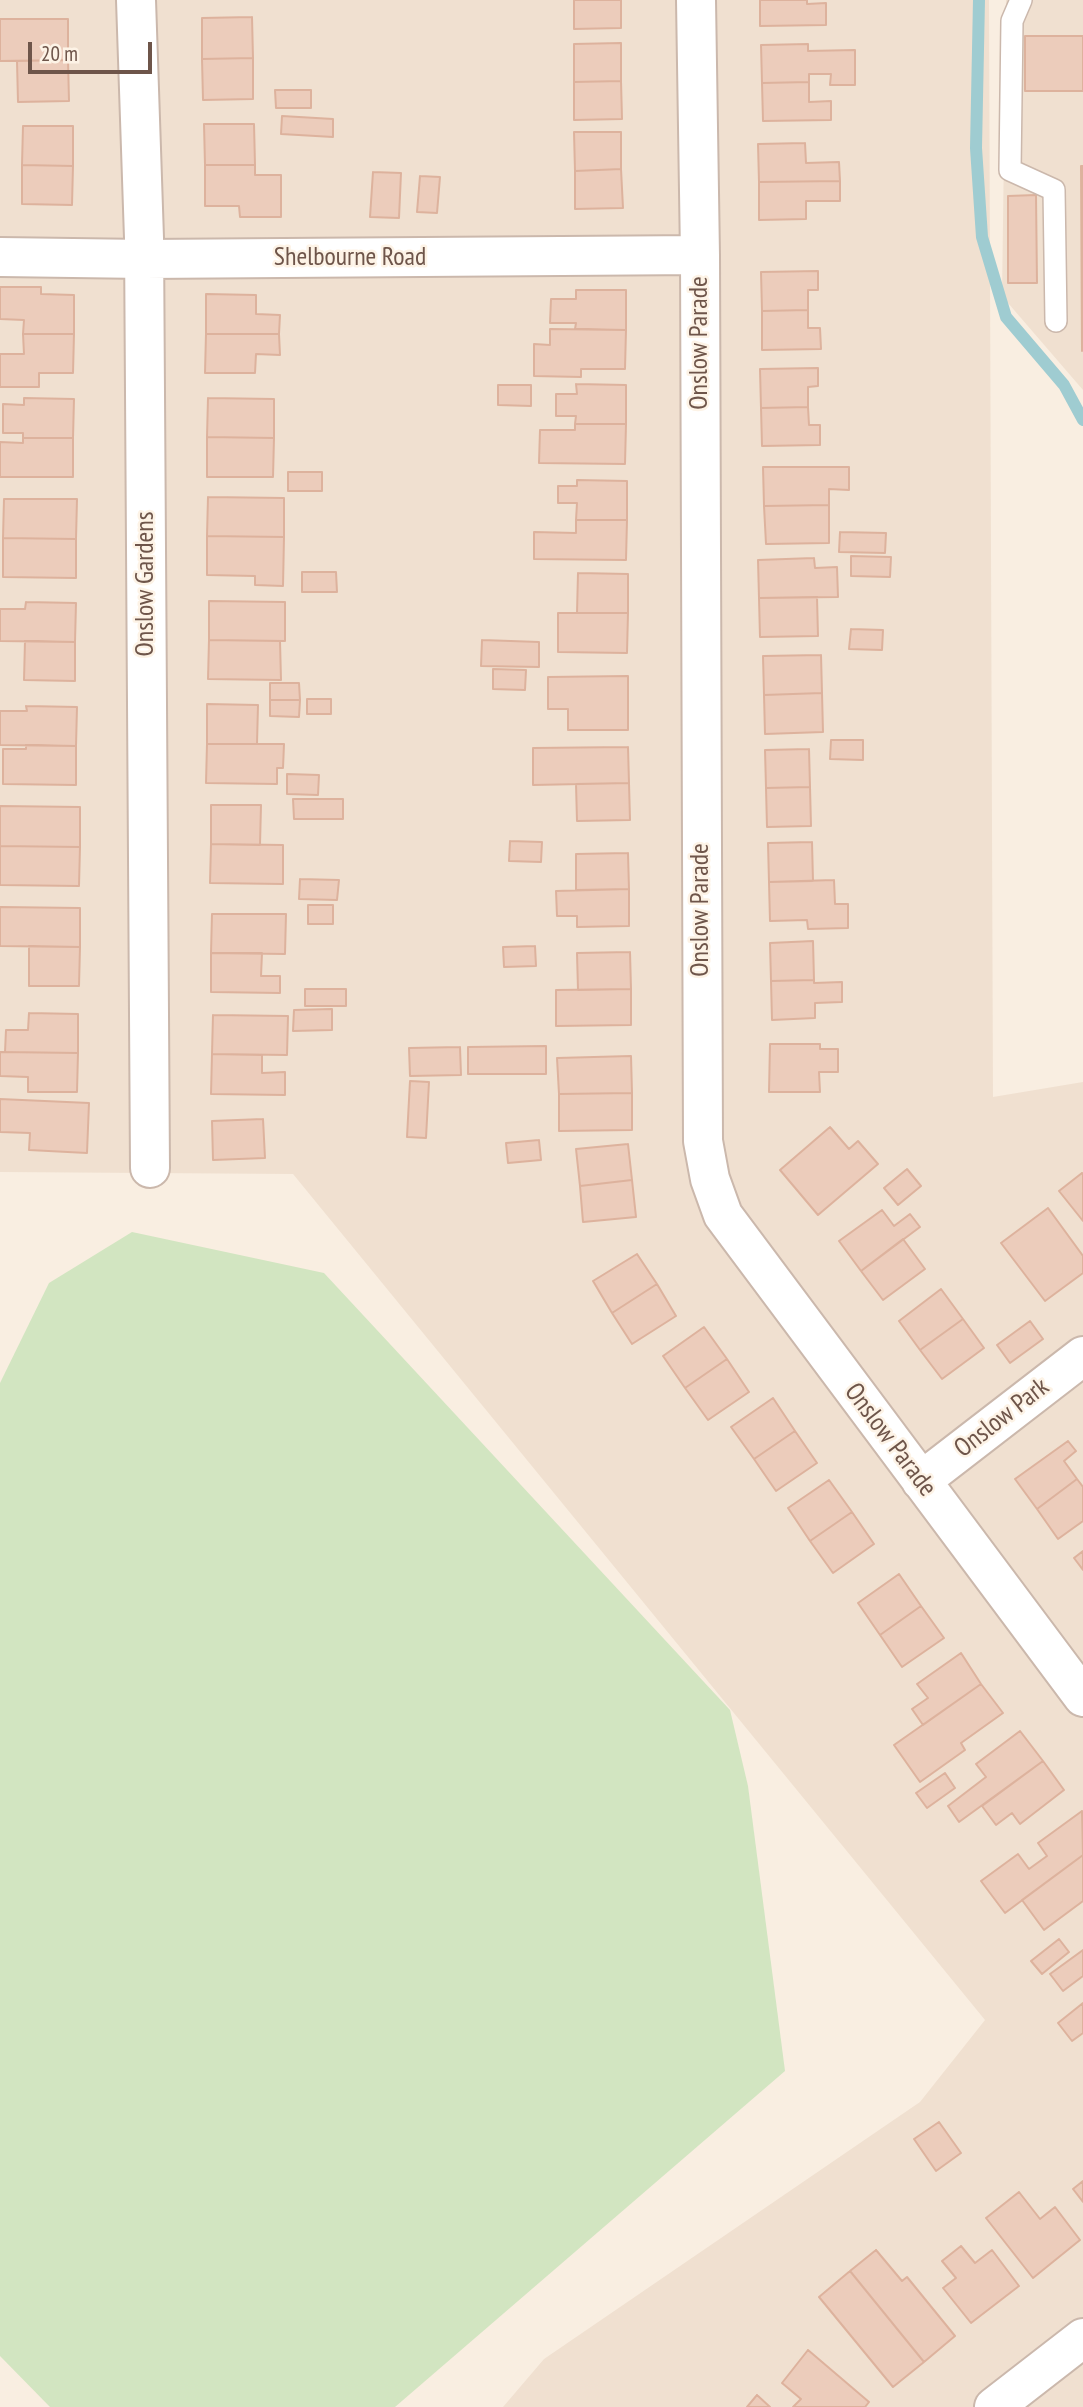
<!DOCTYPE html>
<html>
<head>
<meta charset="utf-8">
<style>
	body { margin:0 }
	#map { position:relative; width:1083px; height:2407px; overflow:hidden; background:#f9eee1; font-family:"PT Sans Narrow",sans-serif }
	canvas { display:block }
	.scale { position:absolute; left:28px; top:42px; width:124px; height:32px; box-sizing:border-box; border:4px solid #6e554a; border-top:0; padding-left:9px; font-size:21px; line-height:24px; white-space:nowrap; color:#6e554a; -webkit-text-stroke:5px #fdf3e6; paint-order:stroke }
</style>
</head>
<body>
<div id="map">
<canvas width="1083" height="2407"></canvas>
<div class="scale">20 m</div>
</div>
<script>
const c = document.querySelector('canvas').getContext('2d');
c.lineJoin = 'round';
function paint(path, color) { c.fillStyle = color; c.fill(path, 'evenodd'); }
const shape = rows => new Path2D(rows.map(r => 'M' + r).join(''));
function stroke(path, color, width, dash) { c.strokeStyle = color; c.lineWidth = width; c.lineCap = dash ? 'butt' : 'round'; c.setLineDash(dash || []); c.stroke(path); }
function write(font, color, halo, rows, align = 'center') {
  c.font = font + ' "PT Sans Narrow",sans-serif'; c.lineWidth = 5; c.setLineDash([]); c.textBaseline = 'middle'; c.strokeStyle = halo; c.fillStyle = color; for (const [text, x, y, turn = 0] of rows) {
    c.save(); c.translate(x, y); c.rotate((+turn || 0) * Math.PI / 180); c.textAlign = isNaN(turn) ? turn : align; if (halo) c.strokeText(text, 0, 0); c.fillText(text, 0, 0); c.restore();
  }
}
paint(shape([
	[0,0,989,0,993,1097,1083,1082,1083,2407,503,2407,544,2359,920,2102,985,2020,293,1174,0,1172],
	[1006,0,1083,0,1083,390,1002,296]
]), '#f0e0d0');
paint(shape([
	[132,1232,324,1273,730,1710,748,1786,785,2071,395,2407,50,2407,0,2356,0,1383,49,1283]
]), '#d2e5c1');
stroke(shape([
	[979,0,976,148,982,237,1006,317,1064,385,1083,420]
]), '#9fccd1', 12);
const building = shape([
	[574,0,621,0,621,28,574,29,574,0],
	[760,0,807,0,807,4,826,3,826,25,760,26,760,0],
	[252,17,253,58,202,59,202,18,252,17],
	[0,19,68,19,68,60,0,61,0,19],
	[1025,36,1083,36,1083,91,1025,91,1025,36],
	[621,43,621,81,574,82,574,44,621,43],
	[808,44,808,51,855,50,855,85,830,85,831,74,809,74,809,82,762,83,761,45,808,44],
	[253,58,253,99,203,100,202,59,253,58],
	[68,60,69,101,18,102,17,61,68,60],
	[621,81,622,119,574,120,574,82,621,81],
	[809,82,809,102,831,101,831,120,763,121,762,83,809,82],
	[275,90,311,90,311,108,276,108,275,90],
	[282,116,333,119,333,137,281,134,282,116],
	[204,124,254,124,255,165,205,165,204,124],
	[23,126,73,126,73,166,22,165,23,126],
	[574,132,621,132,621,169,575,171,574,132],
	[805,143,806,163,839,162,840,181,759,182,758,144,805,143],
	[22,165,73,166,72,205,22,204,22,165],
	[205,165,255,165,255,175,281,175,281,217,240,217,239,206,205,206,205,165],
	[1081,166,1083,166,1082,351,1081,166],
	[621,169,623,208,575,209,575,171,621,169],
	[373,172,401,173,399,218,370,217,373,172],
	[420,176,440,177,437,213,417,212,420,176],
	[840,181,840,201,806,201,806,219,759,220,759,182,840,181],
	[1036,195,1037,283,1008,283,1008,196,1036,195],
	[818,271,818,290,808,290,808,310,762,311,761,272,818,271],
	[0,287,41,287,41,294,74,295,74,334,23,334,24,320,0,319,0,287],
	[576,290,626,290,626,330,575,329,576,323,550,323,551,299,576,299,576,290],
	[206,294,256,295,256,314,280,315,279,334,206,334,206,294],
	[808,310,808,328,820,328,821,349,762,350,762,311,808,310],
	[550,329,626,330,625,369,581,369,581,377,534,376,534,344,550,345,550,329],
	[23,334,74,334,73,373,39,373,39,387,0,387,0,354,24,354,23,334],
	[206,334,279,334,280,355,256,354,255,373,205,373,206,334],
	[818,368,818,386,808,387,808,407,761,408,760,369,818,368],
	[576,384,626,385,626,424,575,424,576,416,556,416,556,394,577,394,576,384],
	[498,385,531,385,531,406,498,405,498,385],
	[24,398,74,399,73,438,23,438,23,433,3,433,3,404,24,405,24,398],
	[208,398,274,399,274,438,207,437,208,398],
	[808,407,809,425,820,425,820,445,762,446,761,408,808,407],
	[575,424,626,424,625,464,539,463,540,430,575,430,575,424],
	[207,437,274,438,273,477,207,477,207,437],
	[23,438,73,438,73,477,0,477,0,442,23,443,23,438],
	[763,467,849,467,849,490,829,489,829,505,764,506,763,467],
	[288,472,322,472,322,491,288,491,288,472],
	[577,480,627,481,627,520,576,520,577,503,558,503,558,486,577,486,577,480],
	[208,497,284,498,284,537,207,536,208,497],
	[4,499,77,499,76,539,3,538,4,499],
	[829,505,829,543,766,544,764,506,829,505],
	[576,520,627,520,626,560,534,559,534,532,576,533,576,520],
	[840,532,886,533,885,553,839,552,840,532],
	[207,536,284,537,283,586,255,585,255,576,207,575,207,536],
	[3,538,76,539,76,578,3,577,3,538],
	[851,556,891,557,890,577,851,576,851,556],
	[814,558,815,568,837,567,838,597,759,598,758,560,814,558],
	[302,572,336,572,337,592,302,592,302,572],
	[578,573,628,574,628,613,577,613,578,573],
	[817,597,818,636,760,637,759,598,817,597],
	[209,601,285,602,285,641,209,640,209,601],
	[26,602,76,603,75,642,0,641,0,609,25,609,26,602],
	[558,613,628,613,627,653,558,652,558,613],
	[851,629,883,630,882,650,849,649,851,629],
	[209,640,280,641,281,680,208,679,209,640],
	[482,640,539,642,539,667,481,666,482,640],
	[25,641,75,642,75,681,24,680,25,641],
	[821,655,822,693,764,695,763,656,821,655],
	[493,669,526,670,525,690,493,689,493,669],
	[628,676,628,730,568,730,568,709,548,709,548,677,628,676],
	[270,683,299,683,300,700,270,700,270,683],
	[822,693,823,732,765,734,764,695,822,693],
	[307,699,331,699,331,714,307,714,307,699],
	[270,700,300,700,299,717,270,716,270,700],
	[207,704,258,705,257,744,207,744,207,704],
	[26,706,77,707,76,746,0,745,0,711,27,711,26,706],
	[831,740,863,740,863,760,830,759,831,740],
	[207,744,284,744,283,768,277,768,277,784,206,783,207,744],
	[26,745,76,746,76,785,3,784,3,749,26,749,26,745],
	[628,747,629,783,533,785,533,748,628,747],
	[809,749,810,787,766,788,765,750,809,749],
	[287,774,319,775,318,795,287,794,287,774],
	[629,783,630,820,577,821,576,784,629,783],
	[810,787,811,826,767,827,766,788,810,787],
	[293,799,343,799,343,819,294,819,293,799],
	[211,805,261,805,260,845,211,844,211,805],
	[0,806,80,807,80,847,0,846,0,806],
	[510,841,542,842,541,862,509,861,510,841],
	[812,842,813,881,769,882,768,843,812,842],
	[211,844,283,845,283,884,210,883,211,844],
	[0,846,80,847,79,886,0,885,0,846],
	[628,853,629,889,576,890,576,854,628,853],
	[300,879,339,880,337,900,299,899,300,879],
	[834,880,835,904,848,904,848,928,808,929,807,920,770,921,769,882,834,880],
	[629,889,629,926,577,927,577,916,557,916,556,891,629,889],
	[308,905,333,905,333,924,308,924,308,905],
	[0,907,80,908,80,947,0,946,0,907],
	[212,914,286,914,285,954,211,953,212,914],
	[813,941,814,980,771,981,770,943,813,941],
	[29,946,80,947,79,986,29,986,29,946],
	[535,946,536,966,504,967,503,947,535,946],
	[630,952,631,989,578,990,577,953,630,952],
	[211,953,262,953,261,976,280,976,280,993,211,992,211,953],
	[814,980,814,983,842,982,842,1002,815,1003,815,1018,772,1020,771,981,814,980],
	[305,989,346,989,346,1006,305,1006,305,989],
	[631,989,631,1025,556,1026,556,990,631,989],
	[332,1009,332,1030,293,1031,294,1010,332,1009],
	[29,1013,78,1014,78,1053,5,1052,6,1030,28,1030,29,1013],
	[213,1015,288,1016,287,1055,212,1054,213,1015],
	[770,1044,820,1044,820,1049,838,1049,838,1072,819,1072,820,1092,769,1092,770,1044],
	[546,1046,546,1074,468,1074,468,1047,546,1046],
	[460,1047,461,1075,410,1076,409,1048,460,1047],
	[0,1052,78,1053,77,1092,28,1092,28,1077,0,1076,0,1052],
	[212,1054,262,1055,262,1073,285,1072,285,1095,211,1094,212,1054],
	[631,1056,632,1093,559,1094,557,1058,631,1056],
	[410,1081,429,1082,426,1138,407,1137,410,1081],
	[632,1093,632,1130,559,1131,559,1094,632,1093],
	[0,1099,89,1103,87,1153,29,1150,30,1133,0,1132,0,1099],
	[263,1119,265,1158,213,1160,212,1121,263,1119],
	[830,1127,849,1149,858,1141,878,1164,818,1215,780,1170,830,1127],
	[539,1140,541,1160,508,1163,506,1143,539,1140],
	[628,1144,632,1180,580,1186,576,1149,628,1144],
	[907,1169,921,1186,898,1205,884,1188,907,1169],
	[1082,1173,1083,1174,1083,1221,1059,1191,1082,1173],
	[632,1180,636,1217,583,1222,580,1186,632,1180],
	[1048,1208,1083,1256,1083,1273,1045,1301,1001,1243,1048,1208],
	[882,1210,894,1226,910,1214,920,1227,861,1271,839,1241,882,1210],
	[903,1239,925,1269,883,1300,861,1271,903,1239],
	[637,1254,657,1284,612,1313,593,1281,637,1254],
	[657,1284,676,1316,632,1344,612,1313,657,1284],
	[941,1289,963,1319,920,1350,899,1321,941,1289],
	[963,1319,984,1348,942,1379,920,1350,963,1319],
	[1030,1321,1043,1339,1010,1363,997,1345,1030,1321],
	[704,1327,727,1359,685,1388,663,1356,704,1327],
	[727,1359,749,1392,708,1420,685,1388,727,1359],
	[773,1398,795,1431,754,1459,731,1427,773,1398],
	[795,1431,817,1463,776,1491,754,1459,795,1431],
	[1068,1441,1076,1451,1064,1461,1077,1479,1037,1509,1015,1479,1068,1441],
	[1077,1479,1083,1487,1083,1521,1058,1539,1037,1509,1077,1479],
	[829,1480,852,1512,810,1541,788,1508,829,1480],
	[852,1512,874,1544,833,1573,810,1541,852,1512],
	[1083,1551,1083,1570,1074,1558,1083,1551],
	[899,1574,921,1606,880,1635,858,1603,899,1574],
	[921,1606,944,1638,902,1667,880,1635,921,1606],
	[961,1653,981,1684,923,1725,912,1709,928,1698,917,1684,961,1653],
	[981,1684,1003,1713,961,1743,965,1750,920,1782,894,1745,981,1684],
	[1020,1731,1043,1761,959,1822,948,1806,986,1777,976,1764,1020,1731],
	[1043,1761,1064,1790,1020,1824,1012,1813,996,1825,982,1806,1043,1761],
	[945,1773,955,1788,927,1808,916,1793,945,1773],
	[1082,1811,1083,1855,1005,1913,981,1881,1018,1854,1029,1869,1047,1856,1038,1843,1082,1811],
	[1083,1855,1083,1901,1044,1930,1022,1900,1083,1855],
	[1059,1939,1069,1952,1042,1974,1031,1961,1059,1939],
	[1083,1950,1083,1976,1063,1991,1050,1974,1083,1950],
	[1083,2003,1083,2033,1072,2041,1058,2023,1083,2003],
	[939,2122,961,2153,936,2171,914,2139,939,2122],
	[1083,2181,1083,2202,1073,2189,1083,2181],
	[1019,2192,1040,2219,1055,2207,1080,2240,1033,2278,986,2218,1019,2192],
	[961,2246,975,2263,992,2250,1019,2286,971,2323,943,2288,956,2278,942,2261,961,2246],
	[876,2250,902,2281,907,2277,955,2336,924,2362,850,2271,876,2250],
	[850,2271,924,2362,893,2387,819,2297,850,2271],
	[808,2350,869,2402,865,2407,793,2407,801,2399,782,2383,808,2350],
	[757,2395,770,2407,747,2407,757,2395]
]);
paint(building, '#ecccbb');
stroke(building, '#ddb29d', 2);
const service = shape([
	[1021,0,1012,21,1010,170,1054,190,1056,321]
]);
const minor = shape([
	[136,0,144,238,150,1168],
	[696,0,700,255,703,1141,710,1179,723,1215,1083,1697],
	[0,257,145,259,700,255],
	[921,1481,1083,1356],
	[994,2407,1083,2338]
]);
stroke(service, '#cbb8ac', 24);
stroke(minor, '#cbb8ac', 42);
stroke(service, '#fff', 21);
stroke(minor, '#fff', 38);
write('26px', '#6e554a', '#fdf3e6', [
	["Shelbourne Road",350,258],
	["Onslow Parade",700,343,-90],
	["Onslow Gardens",146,584,-90],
	["Onslow Parade",701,910,-90],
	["Onslow Park",1002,1418,-38],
	["Onslow Parade",890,1440,53]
]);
</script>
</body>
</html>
